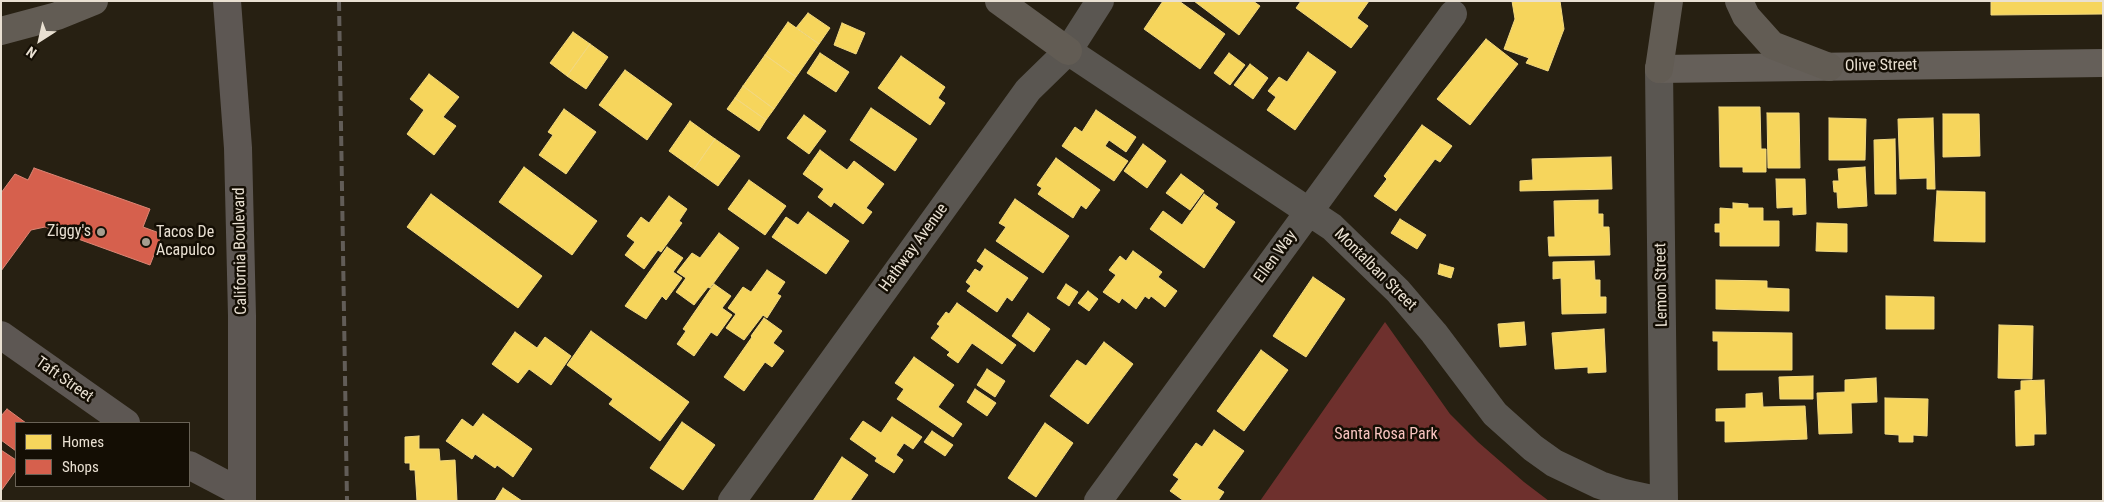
<!DOCTYPE html>
<html>
<head>
<meta charset="utf-8">
<style>
	body { margin:0 }
	#map { position:relative; width:2104px; height:502px; overflow:hidden; background:#272012; font-family:"Roboto Condensed",sans-serif }
	canvas { display:block }
	.frame { position:absolute; inset:0; border:2px solid #e9e0d2; pointer-events:none }
	.legend { position:absolute; left:15px; top:422px; width:175px; height:65px; box-sizing:border-box; background:#140e04; border:1px solid #696256; margin:0; padding:6px 9px; list-style:none; font-size:15px; color:#e9e0d2 }
	.legend li { display:flex; align-items:center; gap:10px; height:25px }
	.legend b { width:25px; border:1px solid #696256 }
	.north { position:absolute; left:15px; top:15px; width:50px; height:50px; -webkit-text-stroke:4px #140e04; paint-order:stroke; rotate:215deg; font-size:14px; font-weight:700; line-height:20px; text-align:center; color:#e9e0d2 }
	.north::after { content:''; display:block; margin:auto; width:18px; height:22px; background:#e9e0d2; clip-path:polygon(50% 0,100% 100%,50% 72%,0 100%) }
</style>
</head>
<body>
<div id="map">
<canvas width="2104" height="502"></canvas>
<div class="frame"></div>
<ul class="legend">
<li><b style="height:14px;background:#f6d55c"></b>Homes</li>
<li><b style="height:14px;background:#d6604d"></b>Shops</li>
</ul>
<div class="north">N</div>
</div>
<script>
const c = document.querySelector('canvas').getContext('2d');
c.lineJoin = 'round';
function paint(path, color) { c.fillStyle = color; c.fill(path, 'evenodd'); }
const shape = rows => new Path2D(rows.map(r => 'M' + r).join(''));
function stroke(path, color, width, dash) { c.strokeStyle = color; c.lineWidth = width; c.lineCap = dash ? 'butt' : 'round'; c.setLineDash(dash || []); c.stroke(path); }
function write(font, color, halo, rows, align = 'center') {
  c.font = font + ' "Roboto Condensed",sans-serif'; c.lineWidth = 5; c.setLineDash([]); c.textBaseline = 'middle'; c.strokeStyle = halo; c.fillStyle = color; for (const [text, x, y, turn = 0] of rows) {
    c.save(); c.translate(x, y); c.rotate((+turn || 0) * Math.PI / 180); c.textAlign = isNaN(turn) ? turn : align; if (halo) c.strokeText(text, 0, 0); c.fillText(text, 0, 0); c.restore();
  }
}
paint(shape([
	[1385,322,1450,414,1478,442,1524,482,1549,501,1260,501]
]), '#6e302d');
const homes = shape([
	[1163,1,1179,1,1225,34,1200,69,1144,29,1163,1],
	[1194,1,1253,1,1260,6,1239,35,1194,1],
	[1301,1,1369,1,1357,18,1368,26,1351,48,1296,8,1301,1],
	[1512,1,1560,1,1564,29,1548,71,1526,63,1529,58,1504,49,1515,19,1512,1],
	[1991,1,2103,1,2103,14,1991,15,1991,1],
	[808,13,830,28,819,44,796,28,808,13],
	[788,22,819,44,796,77,765,55,788,22],
	[842,23,865,33,856,54,834,45,842,23],
	[573,32,590,44,567,76,550,63,573,32],
	[1486,39,1518,64,1470,125,1437,99,1486,39],
	[590,44,608,57,586,89,567,76,590,44],
	[1308,52,1336,72,1295,130,1267,110,1276,97,1268,91,1279,77,1287,82,1308,52],
	[820,53,849,72,836,92,807,73,820,53],
	[1229,53,1245,65,1230,85,1214,73,1229,53],
	[765,55,796,77,774,109,743,86,765,55],
	[901,56,945,87,938,98,945,103,930,125,878,88,901,56],
	[1250,64,1268,78,1253,99,1234,85,1250,64],
	[625,70,672,104,647,140,599,105,625,70],
	[429,74,459,97,443,117,456,126,434,155,407,134,424,110,410,99,429,74],
	[743,86,774,109,766,120,735,98,743,86],
	[735,98,766,120,759,131,727,109,735,98],
	[1719,107,1760,107,1761,149,1766,149,1766,172,1743,172,1743,167,1720,167,1719,107],
	[871,108,917,139,895,171,850,140,871,108],
	[564,109,596,132,566,174,539,155,553,135,548,132,564,109],
	[1096,110,1136,137,1126,152,1109,140,1105,146,1128,161,1114,181,1062,146,1075,127,1082,132,1096,110],
	[1767,113,1799,113,1800,168,1768,168,1767,113],
	[1943,114,1979,114,1980,156,1943,157,1943,114],
	[804,115,826,131,809,154,787,138,804,115],
	[1829,118,1866,119,1865,160,1829,160,1829,118],
	[1933,118,1935,189,1927,189,1927,178,1900,179,1898,119,1933,118],
	[690,121,715,139,694,169,669,151,690,121],
	[1422,125,1452,146,1440,162,1435,159,1396,211,1374,196,1387,179,1384,176,1422,125],
	[715,139,740,156,718,186,694,169,715,139],
	[1895,139,1896,194,1875,194,1874,140,1895,139],
	[1143,144,1166,161,1147,188,1124,171,1143,144],
	[820,150,847,170,854,161,884,184,866,208,872,212,863,224,834,202,831,207,818,197,824,189,803,174,820,150],
	[1611,157,1612,189,1520,191,1520,181,1533,180,1532,159,1611,157],
	[1056,158,1100,190,1086,209,1081,205,1073,218,1038,194,1042,188,1037,185,1056,158],
	[524,167,597,221,572,255,499,202,524,167],
	[1865,167,1867,206,1838,208,1837,192,1834,192,1833,181,1839,181,1838,169,1865,167],
	[1181,174,1204,191,1190,210,1166,193,1181,174],
	[1776,179,1805,179,1806,214,1793,215,1793,207,1777,208,1776,179],
	[749,180,786,206,765,235,728,209,749,180],
	[1937,191,1985,192,1985,242,1934,241,1937,191],
	[431,194,542,276,518,308,407,227,431,194],
	[1204,194,1218,204,1215,208,1235,222,1204,268,1150,229,1163,211,1182,225,1204,194],
	[669,196,687,209,679,221,682,223,661,252,658,250,644,269,625,255,635,242,627,236,641,217,649,223,669,196],
	[1015,199,1069,236,1043,273,996,241,1006,227,999,223,1015,199],
	[1598,200,1598,214,1603,214,1603,227,1609,227,1610,255,1549,256,1548,237,1555,237,1554,201,1598,200],
	[1733,203,1748,204,1748,208,1763,208,1763,221,1779,221,1779,246,1720,246,1720,232,1715,232,1715,224,1720,224,1720,208,1733,209,1733,203],
	[808,212,849,241,826,274,772,237,786,217,798,225,808,212],
	[1400,219,1426,235,1417,249,1391,233,1400,219],
	[1817,223,1847,224,1847,252,1816,251,1817,223],
	[719,233,739,248,710,288,708,287,694,305,676,292,686,278,677,272,692,253,700,258,719,233],
	[667,247,683,258,673,272,682,278,666,300,662,296,646,319,625,306,667,247],
	[985,249,1028,278,1012,301,1007,297,997,312,967,291,971,286,966,282,975,269,980,272,984,266,977,261,985,249],
	[1133,251,1162,272,1158,277,1177,291,1165,307,1151,296,1149,299,1145,296,1136,309,1122,298,1119,303,1103,292,1116,275,1109,270,1120,256,1126,261,1133,251],
	[1594,261,1595,280,1600,280,1600,297,1606,297,1606,313,1562,314,1561,278,1553,279,1553,262,1594,261],
	[1440,264,1454,268,1451,278,1438,274,1440,264],
	[767,270,785,282,777,294,781,296,767,318,763,315,744,340,726,328,736,314,728,308,743,287,751,292,767,270],
	[1313,277,1345,299,1306,357,1273,336,1313,277],
	[1716,280,1767,281,1767,288,1789,289,1789,311,1716,309,1716,280],
	[714,284,731,296,722,308,732,315,717,336,711,332,694,356,677,344,686,331,683,329,714,284],
	[1066,284,1078,292,1069,306,1057,298,1066,284],
	[1088,291,1098,299,1089,311,1078,303,1088,291],
	[1886,296,1934,297,1934,329,1886,329,1886,296],
	[957,303,1016,345,1002,364,972,343,958,363,947,355,950,352,931,338,940,326,937,324,946,312,949,314,957,303],
	[1028,313,1050,329,1034,352,1012,336,1028,313],
	[764,318,782,331,773,343,784,351,772,367,765,362,744,391,724,377,752,337,751,336,764,318],
	[1524,322,1526,345,1500,347,1498,324,1524,322],
	[1999,325,2033,326,2032,379,1998,378,1999,325],
	[1604,329,1606,372,1588,373,1588,367,1555,369,1552,333,1604,329],
	[591,331,689,402,660,441,609,404,613,399,567,365,591,331],
	[515,332,537,348,545,337,571,356,551,385,529,369,518,383,492,364,515,332],
	[1713,332,1792,333,1792,370,1718,370,1718,341,1713,341,1713,332],
	[1104,342,1133,364,1088,424,1050,396,1077,360,1086,366,1104,342],
	[1261,350,1288,370,1244,431,1217,411,1261,350],
	[914,357,954,385,938,407,962,424,953,437,897,399,904,389,895,383,914,357],
	[987,369,1005,381,995,397,977,385,987,369],
	[1813,376,1813,399,1780,399,1779,377,1813,376],
	[1876,378,1877,402,1851,403,1852,433,1819,434,1817,393,1845,392,1845,380,1876,378],
	[2044,380,2046,434,2034,434,2034,445,2016,446,2015,391,2021,390,2021,381,2044,380],
	[975,389,996,403,987,416,967,402,975,389],
	[1762,393,1763,407,1805,406,1807,439,1725,442,1725,421,1716,421,1716,409,1746,408,1746,394,1762,393],
	[1885,398,1928,399,1927,436,1913,435,1913,442,1899,442,1899,435,1885,434,1885,398],
	[483,414,532,449,513,477,497,465,495,468,475,454,472,459,446,441,462,419,473,427,483,414],
	[892,417,922,437,913,449,904,443,896,455,903,460,894,473,875,461,877,458,850,439,863,421,881,433,892,417],
	[682,422,715,445,683,490,650,468,682,422],
	[1045,423,1073,443,1036,497,1008,478,1045,423],
	[1214,430,1244,451,1217,488,1224,492,1218,501,1184,501,1170,491,1179,479,1173,475,1196,443,1202,447,1214,430],
	[932,431,953,445,945,456,924,442,932,431],
	[419,436,419,449,439,449,440,461,455,460,457,501,417,501,415,470,410,470,410,463,405,463,405,437,419,436],
	[842,457,868,475,850,501,813,501,842,457],
	[503,488,522,501,495,501,503,488]
]);
paint(homes, '#f6d55c');
stroke(homes, '#f2d87f', 1);
const shops = shape([
	[34,168,150,209,143,227,162,234,150,265,45,227,31,230,1,271,1,193,15,174,28,180,34,168],
	[7,409,26,423,16,423,16,451,1,440,1,416,7,409],
	[1,450,16,460,16,470,1,491,1,450]
]);
paint(shops, '#d6604d');
stroke(shops, '#dc8675', 1);
stroke(shape([
	[1068,51,1332,227,1398,291,1434,333,1495,414,1533,448,1554,463,1600,485,1624,493,1661,501],
	[1659,69,1664,501],
	[732,501,1028,90,1068,51,1100,1],
	[1098,501,1453,14]
]), '#5a5651', 28);
stroke(shape([
	[227,1,238,148,242,316,242,501],
	[1,335,126,423],
	[189,465,242,493]
]), '#5d5753', 28);
stroke(shape([
	[1659,69,2103,63]
]), '#655f59', 28);
stroke(shape([
	[999,1,1068,51],
	[1739,1,1746,16,1772,45,1829,67],
	[1,31,57,16,94,1],
	[1659,69,1669,1]
]), '#625c54', 28);
stroke(shape([
	[339,1,347,501]
]), '#625d58', 4, [10, 5]);
for (const [x, y, r, color] of [
	[101,232,5,"#a59d8f"],
	[146,242,5,"#a59d8f"]
]) { const dot = new Path2D(); dot.arc(x, y, r, 0, 2 * Math.PI); c.fillStyle = color; c.fill(dot); stroke(dot, '#140e04', 2); }
write('16px', '#e9e0d2', '#140e04', [
	["Olive Street",1881,66,-1],
	["Hathway Avenue",914,248,-54],
	["California Boulevard",241,251,-91],
	["Ellen Way",1276,257,-54],
	["Montalban Street",1375,270,45],
	["Lemon Street",1662,285,-91],
	["Taft Street",64,380,35]
]);
write('16px', '#e9e0d2', '#140e04', [
	["Ziggy's",91,232],
	["Tacos De",156,233,"left"],
	["Acapulco",156,251,"left"]
], 'right');
write('16px', '#f7c3bf', '#140e04', [
	["Santa Rosa Park",1386,435]
]);
</script>
</body>
</html>
